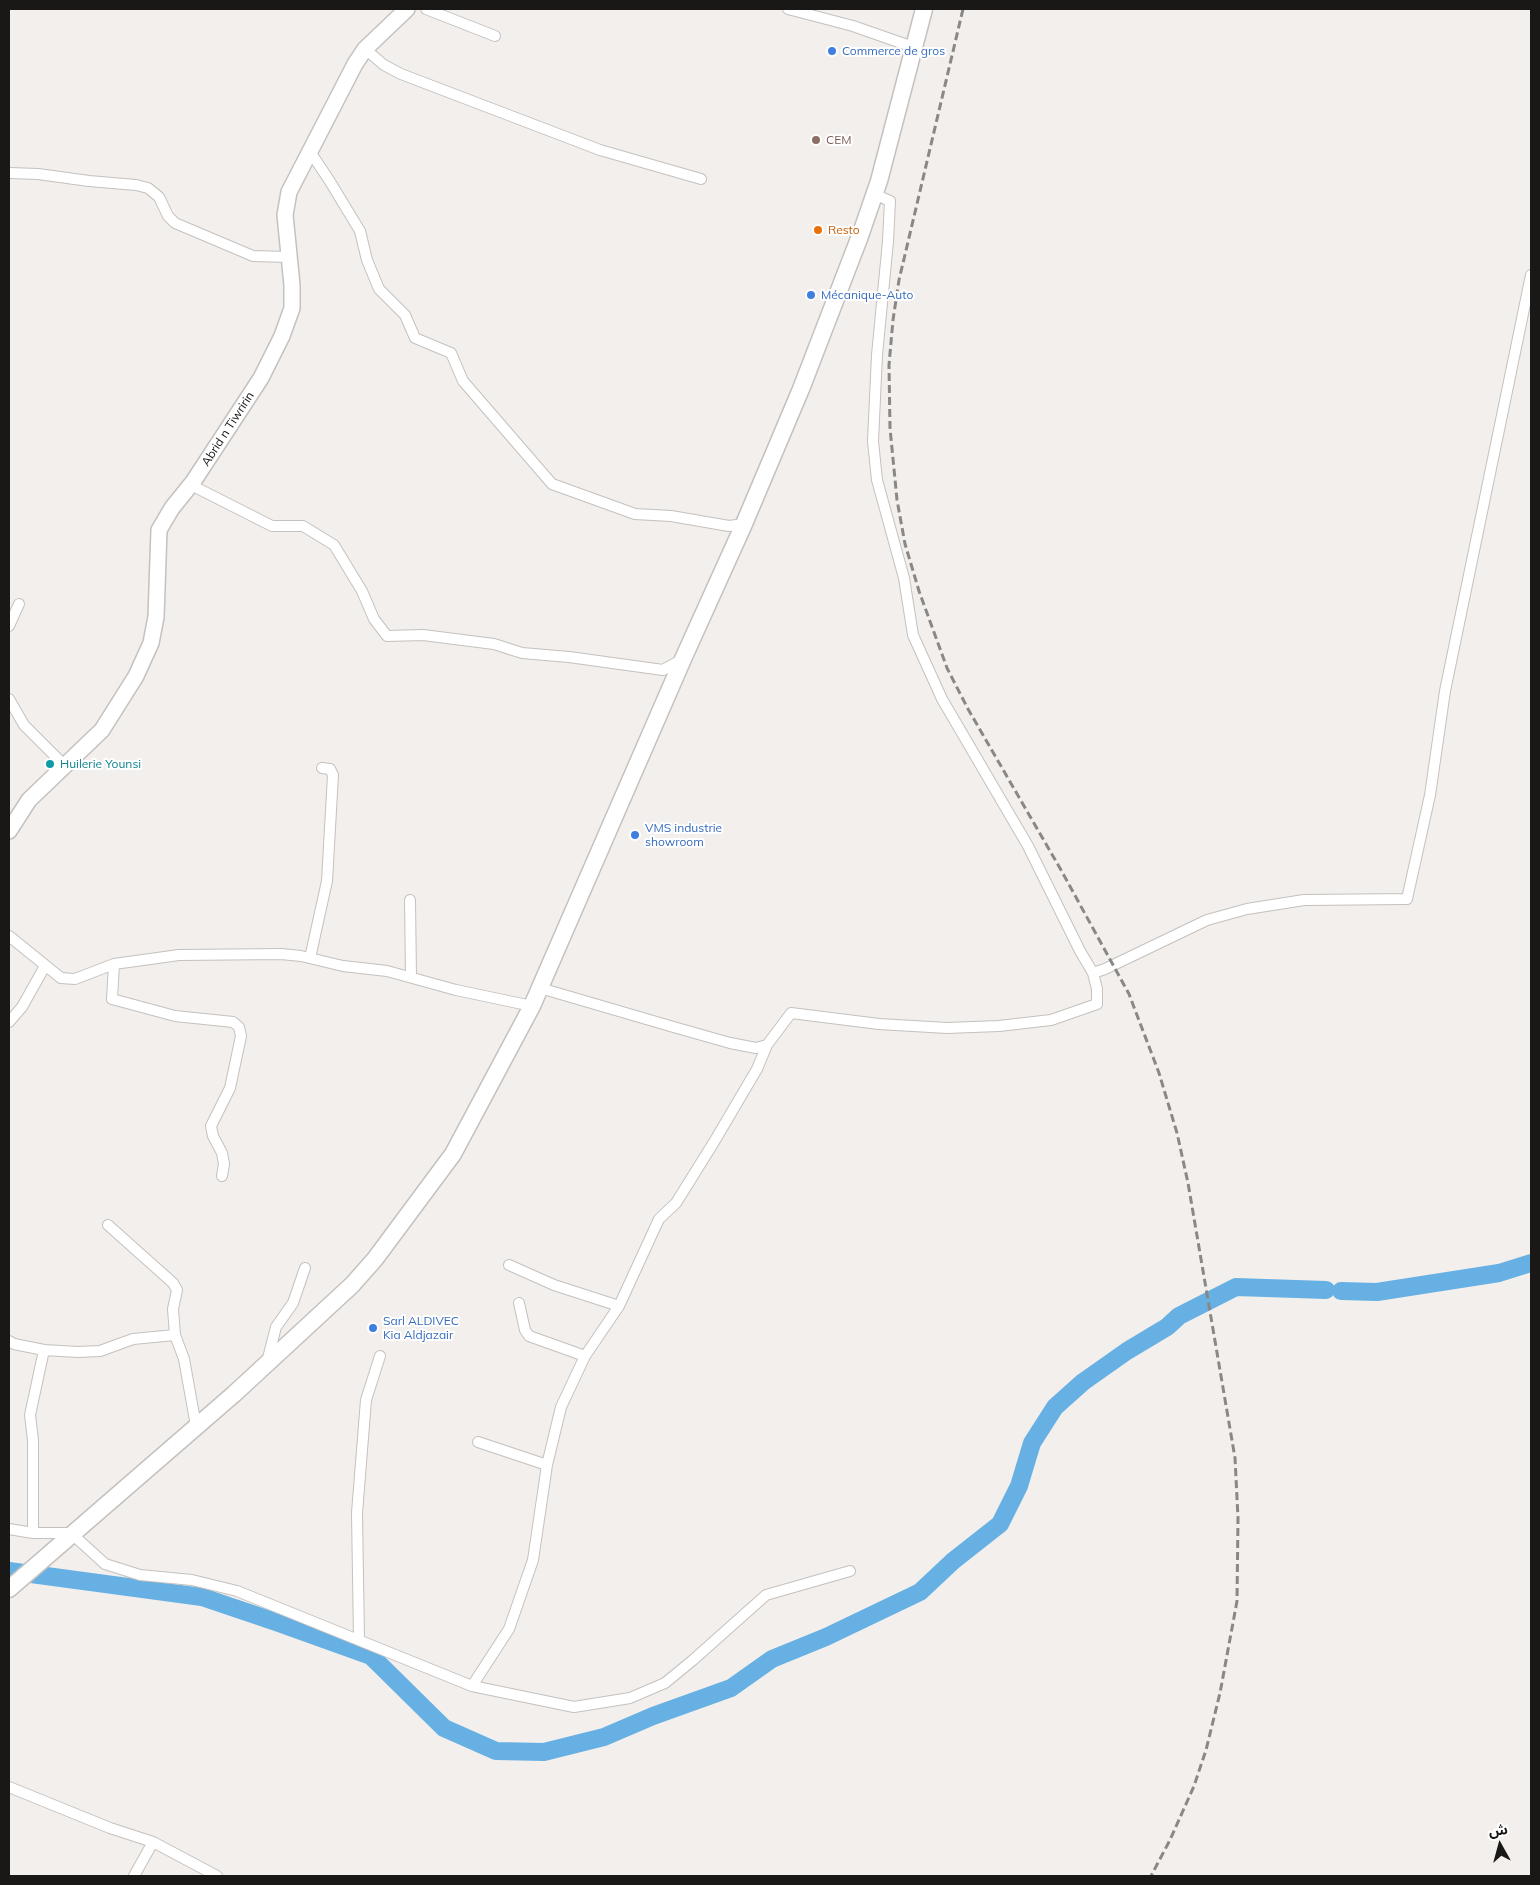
<!DOCTYPE html>
<html>
<head>
<meta charset="utf-8">
<style>
	body { margin:0 }
	#map { position:relative; width:1540px; height:1885px; overflow:hidden; background:#f2efec; font-family:Mulish,"Noto Sans Arabic",sans-serif }
	canvas { display:block }
	.frame { position:absolute; inset:0; border:10px solid #191817; pointer-events:none }
	.north { position:absolute; left:1475px; top:1820px; width:50px; height:50px; -webkit-text-stroke:4px #fff; paint-order:stroke; rotate:353deg; font-size:14px; font-weight:700; line-height:20px; text-align:center; color:#191817 }
	.north::after { content:''; display:block; margin:auto; width:18px; height:22px; background:#191817; clip-path:polygon(50% 0,100% 100%,50% 72%,0 100%) }
</style>
</head>
<body>
<div id="map">
<canvas width="1540" height="1885"></canvas>
<div class="frame"></div>
<div class="north">ش</div>
</div>
<script>
const c = document.querySelector('canvas').getContext('2d');
c.lineJoin = 'round';
const shape = rows => new Path2D(rows.map(r => 'M' + r).join(''));
function stroke(path, color, width, dash) { c.strokeStyle = color; c.lineWidth = width; c.lineCap = dash ? 'butt' : 'round'; c.setLineDash(dash || []); c.stroke(path); }
function write(font, color, halo, rows, align = 'center') {
  c.font = font + ' Mulish,sans-serif'; c.lineWidth = 4; c.setLineDash([]); c.textBaseline = 'middle'; c.strokeStyle = halo; c.fillStyle = color; for (const [text, x, y, turn = 0] of rows) {
    c.save(); c.translate(x, y); c.rotate((+turn || 0) * Math.PI / 180); c.textAlign = isNaN(turn) ? turn : align; if (halo) c.strokeText(text, 0, 0); c.fillText(text, 0, 0); c.restore();
  }
}
stroke(shape([
	[1341,1291,1377,1292,1499,1273,1531,1263],
	[9,1571,202,1597,276,1622,371,1656,444,1728,496,1751,544,1752,604,1737,653,1716,731,1688,772,1659,826,1637,920,1592,953,1561,1000,1524,1019,1486,1032,1443,1055,1407,1083,1382,1127,1351,1167,1327,1179,1316,1236,1287,1326,1290]
]), '#66b0e4', 18);
const street = shape([
	[426,9,495,36],
	[788,9,853,26,913,47],
	[365,49,384,65,401,74,600,150,701,179],
	[309,150,329,180,360,231,367,260,379,289,405,315,415,338,451,353,463,381,552,484,635,514,671,516,729,526,744,524],
	[9,173,38,174,89,181,136,185,148,188,159,197,168,216,175,223,253,256,289,257],
	[193,482,197,488,272,526,303,526,334,545,362,591,374,619,387,636,423,635,494,644,522,653,569,657,663,670,683,659],
	[9,626,19,604],
	[9,699,24,725,64,765],
	[410,900,411,977],
	[9,936,61,978,75,979,114,964,179,955,281,954,301,956,343,966,387,971,456,990,532,1006],
	[310,958,327,881,333,775,330,769,322,768],
	[114,964,112,999,175,1016,233,1022,239,1027,241,1036,230,1088,211,1126,213,1136,222,1153,224,1164,222,1176],
	[1093,973,1105,969,1207,920,1247,909,1304,900,1407,899,1430,795,1445,691,1531,275],
	[540,988,677,1028,730,1043,756,1048,767,1045,791,1013,879,1024,947,1028,999,1026,1051,1020,1097,1004,1097,989,1093,973,1080,951,1028,846,942,699,913,635,904,578,877,480,873,441,877,355,888,241,890,201,874,194],
	[9,1022,22,1007,45,966],
	[108,1225,173,1283,177,1290,173,1309,175,1335],
	[509,1265,554,1285,619,1306],
	[519,1303,525,1330,529,1336,585,1356],
	[9,1341,14,1344,44,1350,78,1352,100,1351,133,1339,175,1335,184,1359,196,1426],
	[267,1362,276,1327,293,1303,305,1268],
	[478,1442,547,1465],
	[9,1529,33,1533,71,1533,105,1564,140,1575,192,1580,237,1591,472,1686,574,1707,630,1698,665,1683,693,1660,766,1595,850,1571],
	[33,1533,33,1440,30,1415,44,1350],
	[359,1639,357,1513,366,1400,380,1356],
	[472,1686,509,1629,533,1560,547,1465,561,1407,585,1356,619,1306,659,1219,676,1203,714,1142,757,1069,767,1045],
	[9,1787,110,1828,153,1842,217,1876],
	[134,1876,153,1842]
]);
const secondary = shape([
	[9,831,29,800,102,730,136,676,151,643,156,617,159,530,172,508,193,482,261,378,282,336,292,308,292,285,285,215,289,192,355,64,365,49,407,9]
]);
const primary = shape([
	[9,1589,234,1394,352,1285,375,1259,453,1154,532,1006,683,659,744,524,801,389,860,236,879,181,924,9]
]);
stroke(street, '#c4c1be', 12);
stroke(secondary, '#c4c1be', 18);
stroke(primary, '#c4c1be', 19);
stroke(street, '#fff', 10);
stroke(secondary, '#fff', 15);
stroke(primary, '#fff', 16);
stroke(shape([
	[963,9,899,280,893,320,889,365,890,428,897,500,905,544,919,591,947,668,968,709,1061,870,1129,994,1159,1073,1177,1133,1188,1183,1235,1458,1238,1518,1237,1601,1220,1693,1206,1750,1194,1786,1170,1840,1151,1876]
]), '#8a8886', 3, [8, 4]);
for (const [x, y, r, color] of [
	[832,51,5,"#3f7fe0"],
	[816,140,5,"#8d6e63"],
	[818,230,5,"#e8710a"],
	[811,295,5,"#3f7fe0"],
	[50,764,5,"#0f9aa8"],
	[635,835,5,"#3f7fe0"],
	[373,1328,5,"#3f7fe0"]
]) { const dot = new Path2D(); dot.arc(x, y, r, 0, 2 * Math.PI); c.fillStyle = color; c.fill(dot); stroke(dot, '#fff', 2); }
write('12px', '#366cbe', '#fff', [
	["Commerce de gros",842,51],
	["Mécanique-Auto",821,295],
	["VMS industrie",645,828],
	["showroom",645,842],
	["Sarl ALDIVEC",383,1321],
	["Kia Aldjazair",383,1335]
], 'left');
write('12px', '#785e54', '#fff', [
	["CEM",826,140]
], 'left');
write('12px', '#c56008', '#fff', [
	["Resto",828,230]
], 'left');
write('12px', '#191817', '#fff', [
	["Abrid n Tiwririn",228,429,-57]
]);
write('12px', '#0d838f', '#fff', [
	["Huilerie Younsi",60,764]
], 'left');
</script>
</body>
</html>
